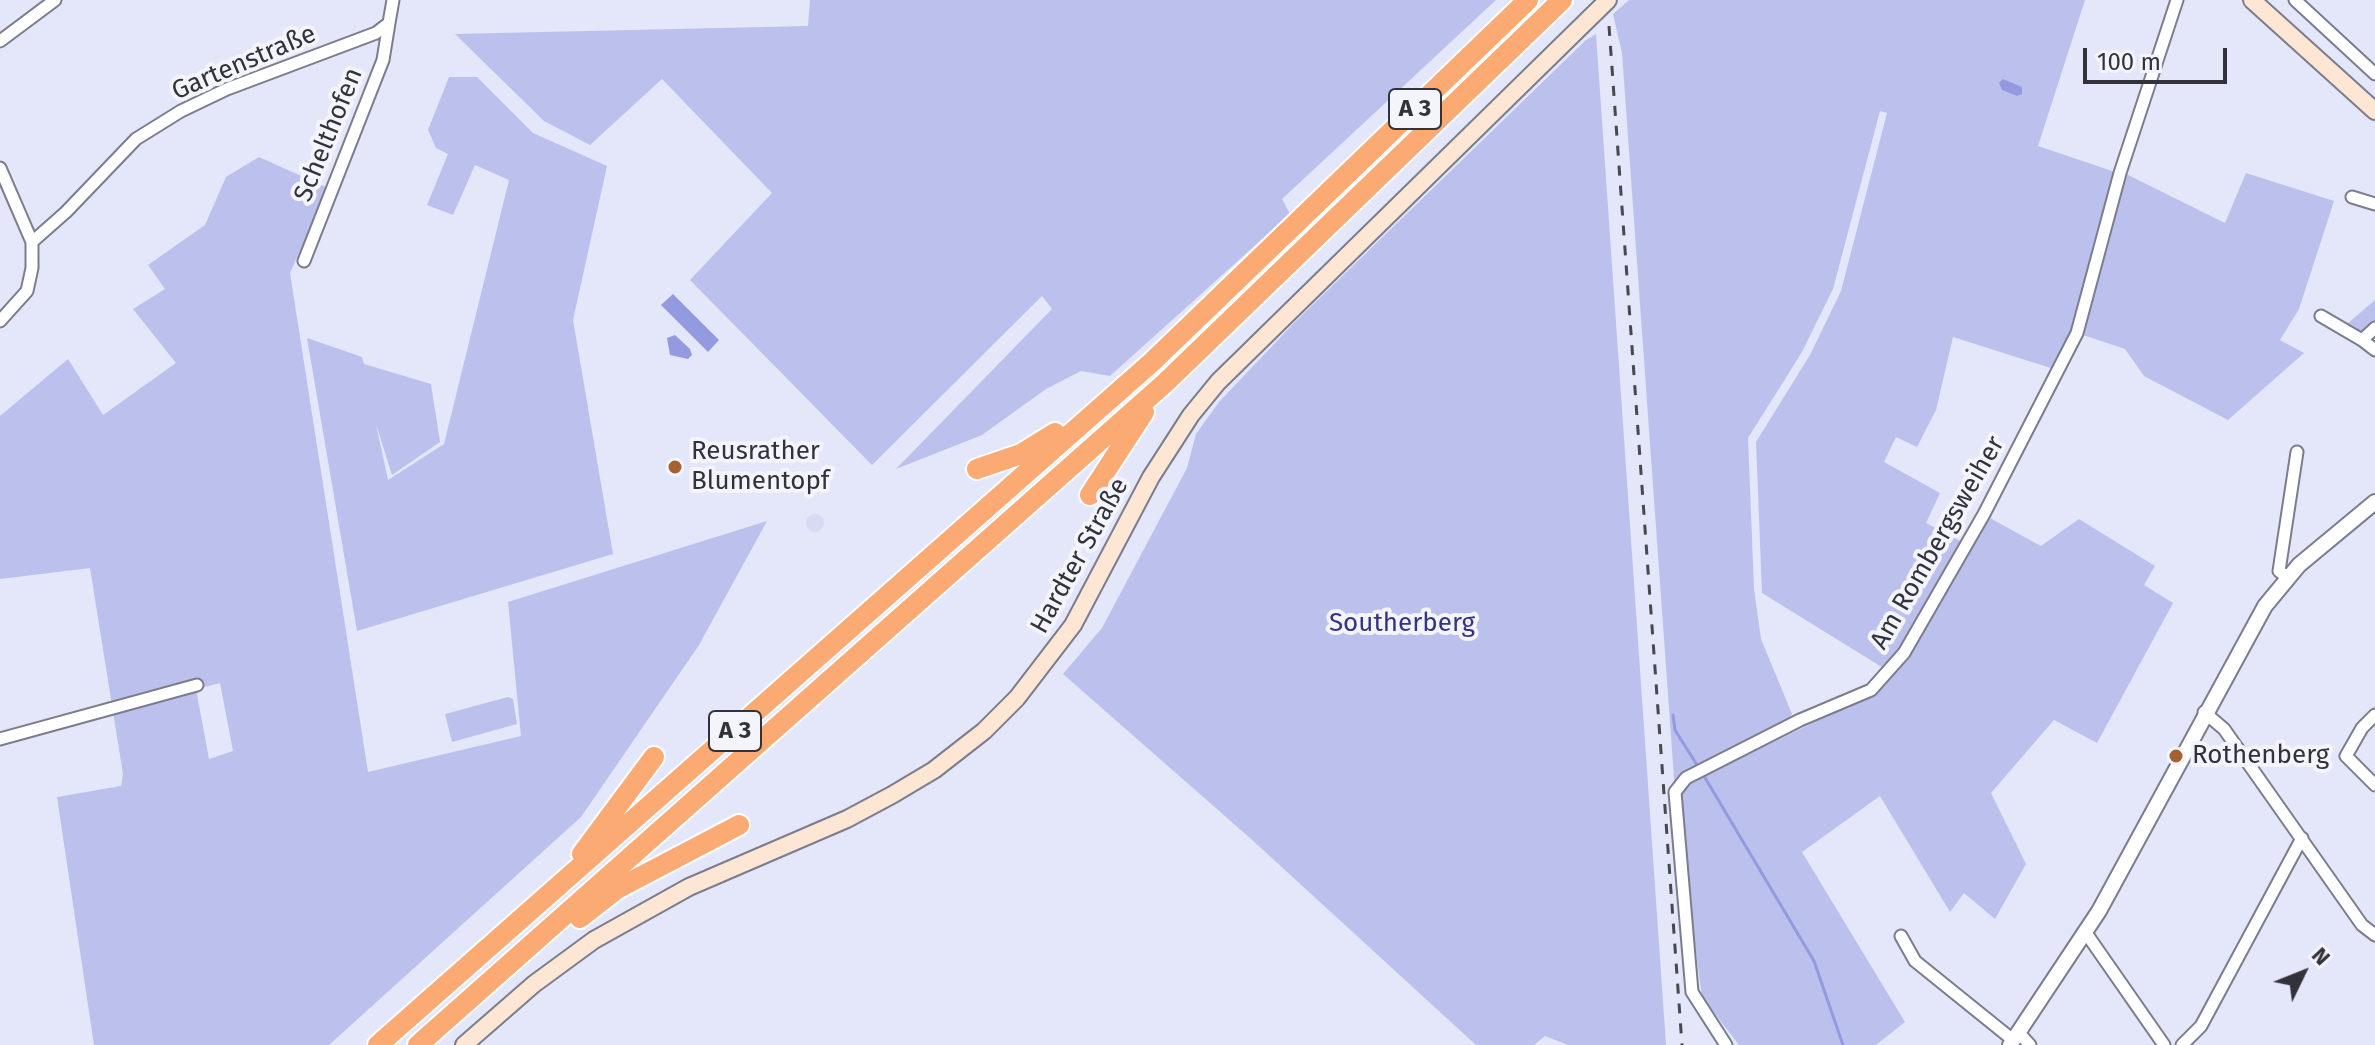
<!DOCTYPE html>
<html>
<head>
<meta charset="utf-8">
<style>
	body { margin:0 }
	#map { position:relative; width:2375px; height:1045px; overflow:hidden; background:#e4e6f9; font-family:"Fira Sans",sans-serif }
	canvas { display:block }
	.north { position:absolute; left:2263px; top:933px; width:80px; height:80px; -webkit-text-stroke:6px #f3f4fc; paint-order:stroke; rotate:47deg; font-size:22px; font-weight:700; line-height:32px; text-align:center; color:#32333a }
	.north::after { content:''; display:block; margin:auto; width:28px; height:36px; background:#32333a; clip-path:polygon(50% 0,100% 100%,50% 72%,0 100%) }
	.scale { position:absolute; left:2083px; top:48px; width:144px; height:36px; box-sizing:border-box; border:4px solid #32333a; border-top:0; padding-left:10px; font-size:24px; line-height:28px; white-space:nowrap; color:#32333a; -webkit-text-stroke:6px #f3f4fc; paint-order:stroke }
</style>
</head>
<body>
<div id="map">
<canvas width="2375" height="1045"></canvas>
<div class="north">N</div>
<div class="scale">100 m</div>
</div>
<script>
const c = document.querySelector('canvas').getContext('2d');
c.lineJoin = 'round';
function paint(path, color) { c.fillStyle = color; c.fill(path, 'evenodd'); }
const shape = rows => new Path2D(rows.map(r => 'M' + r).join(''));
function stroke(path, color, width, dash) { c.strokeStyle = color; c.lineWidth = width; c.lineCap = dash ? 'butt' : 'round'; c.setLineDash(dash || []); c.stroke(path); }
function write(font, color, halo, rows, align = 'center') {
  c.font = font + ' "Fira Sans",sans-serif'; c.lineWidth = 8; c.setLineDash([]); c.textBaseline = 'middle'; c.strokeStyle = halo; c.fillStyle = color; for (const [text, x, y, turn = 0] of rows) {
    c.save(); c.translate(x, y); c.rotate((+turn || 0) * Math.PI / 180); c.textAlign = isNaN(turn) ? turn : align; if (halo) c.strokeText(text, 0, 0); c.fillText(text, 0, 0); c.restore();
  }
}
paint(shape([
	'806 523a9 9 0 1 1 18 0a9 9 0 1 1-18 0Z'
]), '#d7daf4');
paint(shape([
	[810,0,1496,0,1282,199,1290,214,1110,376,1081,371,1046,389,982,435,896,469,1052,309,1042,296,872,465,690,280,772,193,662,79,590,145,544,121,455,34,808,26],
	[1629,0,2085,0,2038,146,2118,173,2073,330,2054,369,1953,337,1936,410,1917,447,1896,437,1884,462,1940,493,1926,523,1964,543,1901,651,1885,669,1762,593,1756,442,1810,355,1841,291,1887,113,1880,111,1833,289,1802,352,1748,438,1754,589,1761,639,1792,714,1787,722,1711,762,1715,770,1875,693,1988,517,2041,546,2079,519,2155,566,2144,585,2173,603,2097,743,2054,720,1991,793,2026,864,1995,919,1964,893,1950,912,1880,796,1802,852,1905,1022,1876,1045,1739,1045,1702,997,1675,792,1622,53,1613,14],
	[1596,34,1666,1045,1568,1045,1545,1036,1534,1045,1476,1045,1250,838,1063,674,1102,628,1187,468,1196,434,1219,402,1296,321,1586,40],
	[449,77,477,77,533,133,607,166,573,320,613,554,357,631,307,338,362,357,364,364,431,384,440,442,392,475,376,424,388,480,444,444,509,180,475,165,453,215,427,205,448,154,436,148,428,130],
	[259,157,328,188,290,273,368,772,521,736,508,602,767,521,699,645,581,817,329,1045,94,1045,57,797,121,786,123,774,90,568,0,579,0,416,68,359,103,415,176,363,133,309,165,289,148,265,205,225,226,177],
	[220,683,233,751,209,759,196,689],
	[2246,173,2334,201,2299,309,2280,340,2304,353,2228,420,2144,376,2125,349,2083,335,2126,174,2225,223],
	[2375,300,2375,322,2362,333,2347,324],
	[508,697,513,699,517,724,452,742,445,714]
]), '#bcc0ed');
paint(shape([
	[2003,79,2022,87,2022,94,2017,96,2002,90,1999,83],
	[673,294,719,340,708,352,661,305],
	[675,335,690,349,692,355,688,359,670,355,667,338]
]), '#949ae0');
stroke(shape([
	[1673,715,1675,730,1697,765],
	[1704,776,1814,961,1843,1045]
]), '#949ae0', 3);
const minor = shape([
	[2295,0,2375,74],
	[0,41,55,0],
	[0,168,32,242,32,268,27,291,0,321],
	[2352,197,2375,204],
	[32,242,66,212,136,139,181,111,227,89,376,33,389,23,393,0],
	[304,261,383,60,389,23],
	[2321,316,2362,340,2375,328],
	[2362,340,2375,350],
	[2287,577,2279,571,2297,452],
	[2204,712,2224,729,2362,925,2375,935],
	[2375,715,2362,728,2346,756,2375,785],
	[0,739,197,685],
	[2086,933,2164,1045],
	[1901,936,1915,961,2013,1040],
	[2019,1033,2030,1045],
	[1726,1045,1692,992,1675,792,1686,778,1800,720,1871,690,1904,653,1984,514,2077,333,2120,173,2177,0],
	[2182,1045,2201,1026,2302,838]
]);
const tertiary = shape([
	[2010,1045,2099,911,2265,606,2299,565,2375,502]
]);
const secondary = shape([
	[2252,0,2375,111],
	[464,1045,534,984,594,940,689,887,847,819,892,795,934,770,984,731,1017,698,1073,625,1151,477,1191,415,1218,382,1608,0]
]);
const motorway = shape([
	[977,469,1021,454,1055,433],
	[1090,495,1144,412],
	[582,854,654,757],
	[580,918,617,889,739,825],
	[378,1045,1152,362,1528,0],
	[418,1045,1165,383,1562,0]
]);
stroke(minor, '#7b7d8d', 15);
stroke(tertiary, '#7b7d8d', 18);
stroke(secondary, '#7b7d8d', 20);
stroke(motorway, '#fff', 24);
stroke(minor, '#fff', 11);
stroke(tertiary, '#fff', 14);
stroke(secondary, '#fee6d5', 16);
stroke(motorway, '#fcaa74', 20);
stroke(shape([
	[1609,26,1682,1045]
]), '#474850', 3, [10, 10]);
for (const [x, y, r, color] of [
	[675,467,8,"#a56131"],
	[2176,756,8,"#a56131"]
]) { const dot = new Path2D(); dot.arc(x, y, r, 0, 2 * Math.PI); c.fillStyle = color; c.fill(dot); stroke(dot, '#f3f4fc', 3); }
for (const [x, y, w] of [
	[1415,109,52],
	[735,731,52]
]) { const box = new Path2D(); box.roundRect(x - w / 2, y - 20, w, 40, 6); c.fillStyle = '#f3f4fc'; c.fill(box); stroke(box, '#32333a', 2); }
write('bold 24px', '#32333a', null, [
	["A 3",1415,109],
	["A 3",735,731]
]);
write('26px', '#32333a', '#f3f4fc', [
	["Gartenstraße",244,63,-23],
	["Schelthofen",329,135,-68],
	["Am Rombergsweiher",1938,543,-60],
	["Hardter Straße",1080,556,-61]
]);
write('26px', '#32333a', '#f3f4fc', [
	["Reusrather",691,452],
	["Blumentopf",691,482],
	["Rothenberg",2192,756]
], 'left');
write('26px', '#363284', '#f3f4fc', [
	["Southerberg",1402,624]
]);
</script>
</body>
</html>
